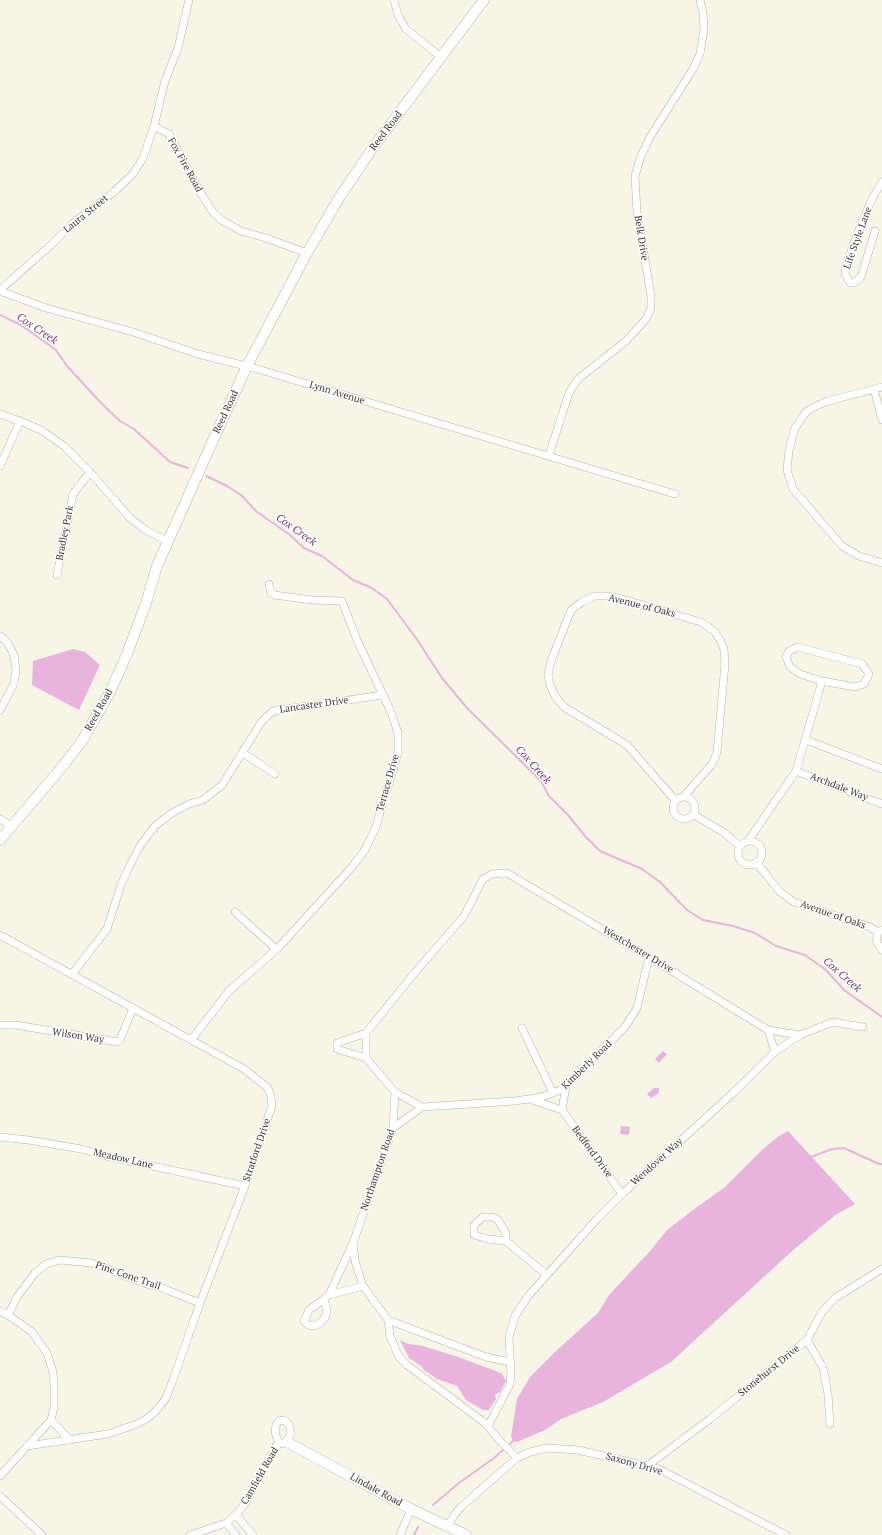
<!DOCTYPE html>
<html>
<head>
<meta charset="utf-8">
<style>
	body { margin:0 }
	canvas { display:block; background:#f7f5e6 }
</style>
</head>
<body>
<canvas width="882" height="1535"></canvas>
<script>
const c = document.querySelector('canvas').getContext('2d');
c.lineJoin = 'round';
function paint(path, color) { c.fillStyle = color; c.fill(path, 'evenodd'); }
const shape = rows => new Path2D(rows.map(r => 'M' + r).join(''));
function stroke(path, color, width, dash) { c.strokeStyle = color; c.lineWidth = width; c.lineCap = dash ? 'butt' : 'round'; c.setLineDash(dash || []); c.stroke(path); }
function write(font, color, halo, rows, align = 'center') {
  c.font = font + ' "PT Serif",serif'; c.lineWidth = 3; c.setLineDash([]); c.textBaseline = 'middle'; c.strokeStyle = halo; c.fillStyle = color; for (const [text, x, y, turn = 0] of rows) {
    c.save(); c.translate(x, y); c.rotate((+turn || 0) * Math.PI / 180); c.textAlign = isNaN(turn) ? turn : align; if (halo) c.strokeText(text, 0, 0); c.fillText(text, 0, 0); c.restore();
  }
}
paint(shape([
	[73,649,85,652,100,665,79,710,32,685,33,661],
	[663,1051,667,1054,659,1063,655,1059],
	[654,1088,659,1088,659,1093,651,1098,647,1094],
	[621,1126,630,1127,629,1135,620,1134],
	[788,1131,855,1204,834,1216,791,1252,671,1362,603,1402,561,1419,545,1430,517,1442,513,1441,511,1436,517,1399,530,1377,555,1352,598,1313,609,1295,651,1250,667,1230,697,1207,724,1188,763,1149,779,1136],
	[400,1340,408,1344,423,1346,458,1357,496,1371,502,1374,506,1381,500,1392,495,1395,496,1399,489,1410,483,1410,466,1400,457,1386,437,1379,424,1370,421,1366,409,1358]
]), '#e8b4de');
stroke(shape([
	[0,315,21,325,56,350,67,366,102,404,120,421,134,429,170,462,188,468],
	[206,476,227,486,241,495,256,511,290,535,304,548,322,556,353,580,372,588,387,599,416,638,442,678,467,708,541,781,549,796,568,815,585,836,600,851,642,869,660,882,687,910,703,920,733,926,755,933,776,946,805,955,826,970,844,990,882,1017],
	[811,1157,832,1149,844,1148,879,1164,882,1164],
	[508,1446,513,1441],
	[433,1505,459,1483,494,1458,504,1449],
	[414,1535,418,1527]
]), '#e8b4de', 2);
const street = shape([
	[394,0,398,15,406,29,441,57],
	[154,126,169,134,200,192,213,212,221,220,241,231,266,238,307,253],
	[875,231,861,277,854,283,850,283,845,274,846,265,860,227,873,197,882,182],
	[0,290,51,245,73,223,114,192,133,174,143,158,154,126,165,81,178,48,189,0],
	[0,291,46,308,133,332,198,354,254,368,675,494],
	[882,387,828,401,816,406,806,412,795,428,789,450,787,470,793,489,842,546,859,556,882,563],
	[874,389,882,420],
	[0,414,20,421,41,430,64,446,90,472,130,518,147,531,168,541],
	[549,455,569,393,578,379,626,341,646,319,651,308,651,296,637,213,635,176,641,156,650,137,693,69,700,54,704,29,703,13,700,0],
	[0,466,20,421],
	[57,575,73,494,90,472],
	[0,636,7,642,14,655,16,670,14,684,0,710],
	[806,740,882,769],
	[243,753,275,774],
	[796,771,882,804],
	'673 808a11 11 0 1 1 22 0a11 11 0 1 1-22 0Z',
	[675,800,627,745,564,707,555,696,550,685,548,675,551,661,571,610,582,602,594,596,607,596,622,599,701,622,714,631,719,638,724,649,725,664,717,752,713,763,684,796],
	[694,815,723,832,740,846],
	[0,819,12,827],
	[748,841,796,771,822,681,855,687,864,684,869,674,862,664,798,647,789,651,786,657,790,667,800,674,822,681],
	'738 853a12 12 0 1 1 24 0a12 12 0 1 1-24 0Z',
	[756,862,780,892,794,902,870,927,878,932],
	[235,912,276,949],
	[882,930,878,932,876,941,882,950],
	[0,935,244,1069,268,1088,271,1097,272,1106,245,1186,200,1303,173,1380,166,1398,157,1410,148,1418,137,1424,108,1434,27,1446],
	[72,974,107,929,121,885,129,867,140,846,155,826,172,813,189,804,203,800,222,785,262,721,273,711,376,696,383,694],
	[0,1025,16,1025,117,1042,120,1040,133,1008],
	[522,1028,553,1093],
	[768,1030,800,1035],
	[366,1033,337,1043,337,1049,366,1058],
	[191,1040,229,991,279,947,352,867,365,850,376,827,385,794,392,774,398,752,398,733,391,712,357,640,342,601,312,600,274,595,271,593,269,584],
	[566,1086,562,1110,622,1194],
	[395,1092,422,1107,515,1101,542,1097,563,1089,625,1027,637,1008,649,957],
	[532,1100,562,1110],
	[393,1128,422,1107],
	[0,1137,28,1140,81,1149,106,1156,245,1186],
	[483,1217,492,1217,497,1219,506,1233,506,1241,488,1239,474,1235,474,1225,483,1217],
	[506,1241,547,1275],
	[353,1243,329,1295,363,1286],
	[324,1299,327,1310,325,1318,320,1323,314,1326,308,1325,304,1321,309,1310,320,1302,329,1295],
	[0,1311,8,1315,32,1332,47,1353,53,1372,54,1386,54,1407,51,1420,0,1476],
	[8,1315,17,1297,35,1273,46,1264,60,1260,91,1263,147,1284,159,1287,200,1303],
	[388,1320,486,1357,510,1362],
	[807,1340,823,1368,828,1394,830,1424],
	[51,1420,70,1440],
	[488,1426,510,1384,511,1373,509,1337,515,1316,529,1295,597,1219,622,1194,733,1093,775,1052,800,1035,833,1022,863,1027],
	[517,1458,500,1441,485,1423,407,1365,399,1357,390,1336,388,1320,363,1286,355,1261,353,1243,393,1128,395,1092,366,1058,366,1033,412,976,464,916,483,879,492,874,507,873,649,957,768,1030,775,1052],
	[647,1466,710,1419,807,1340,822,1312,835,1298,882,1269],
	[0,1496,42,1535],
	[236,1515,253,1535],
	[226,1523,236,1535],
	[447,1527,455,1514,462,1506,517,1458,530,1452,547,1448,578,1450,659,1469,786,1535],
	[190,1535,226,1523,236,1515,246,1502,275,1447,279,1444,287,1442,291,1433,290,1427,287,1422,283,1420,279,1421,276,1425,275,1432,279,1444],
	[400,1535,411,1509]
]);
const secondary = shape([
	[0,840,62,767,82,741,110,692,127,654,146,603,157,566,214,438,247,366,307,253,339,198,372,149,484,0],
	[287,1442,411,1509,466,1535]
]);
stroke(street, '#b6b3a5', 8);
stroke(secondary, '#b6b3a5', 11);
stroke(street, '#fff', 7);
stroke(secondary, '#fff', 10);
write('10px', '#3a3934', '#fff', [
	["Reed Road",386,131,-53],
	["Fox Fire Road",185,165,61],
	["Laura Street",86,214,-39],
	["Belk Drive",641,238,81],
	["Life Style Lane",858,238,-70],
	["Lynn Avenue",337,393,17],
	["Reed Road",226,412,-65],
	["Bradley Park",65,533,-79],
	["Avenue of Oaks",642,606,14],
	["Lancaster Drive",314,705,-8],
	["Reed Road",99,710,-61],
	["Terrace Drive",388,783,-74],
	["Archdale Way",839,787,21],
	["Avenue of Oaks",833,915,19],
	["Westchester Drive",638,950,31],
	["Wilson Way",78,1036,9],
	["Kimberly Road",587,1065,-44],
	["Stratford Drive",257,1150,-71],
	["Bedford Drive",592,1152,54],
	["Meadow Lane",123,1159,13],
	["Wendover Way",657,1162,-42],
	["Northampton Road",378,1170,-71],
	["Pine Cone Trail",128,1276,19],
	["Stonehurst Drive",769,1371,-39],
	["Saxony Drive",634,1464,16],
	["Camfield Road",260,1476,-60],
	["Lindale Road",376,1490,29]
]);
write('italic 11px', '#77396d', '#fff', [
	["Cox Creek",37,329,34],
	["Cox Creek",296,530,35],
	["Cox Creek",533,765,48],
	["Cox Creek",842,975,41]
]);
</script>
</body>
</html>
